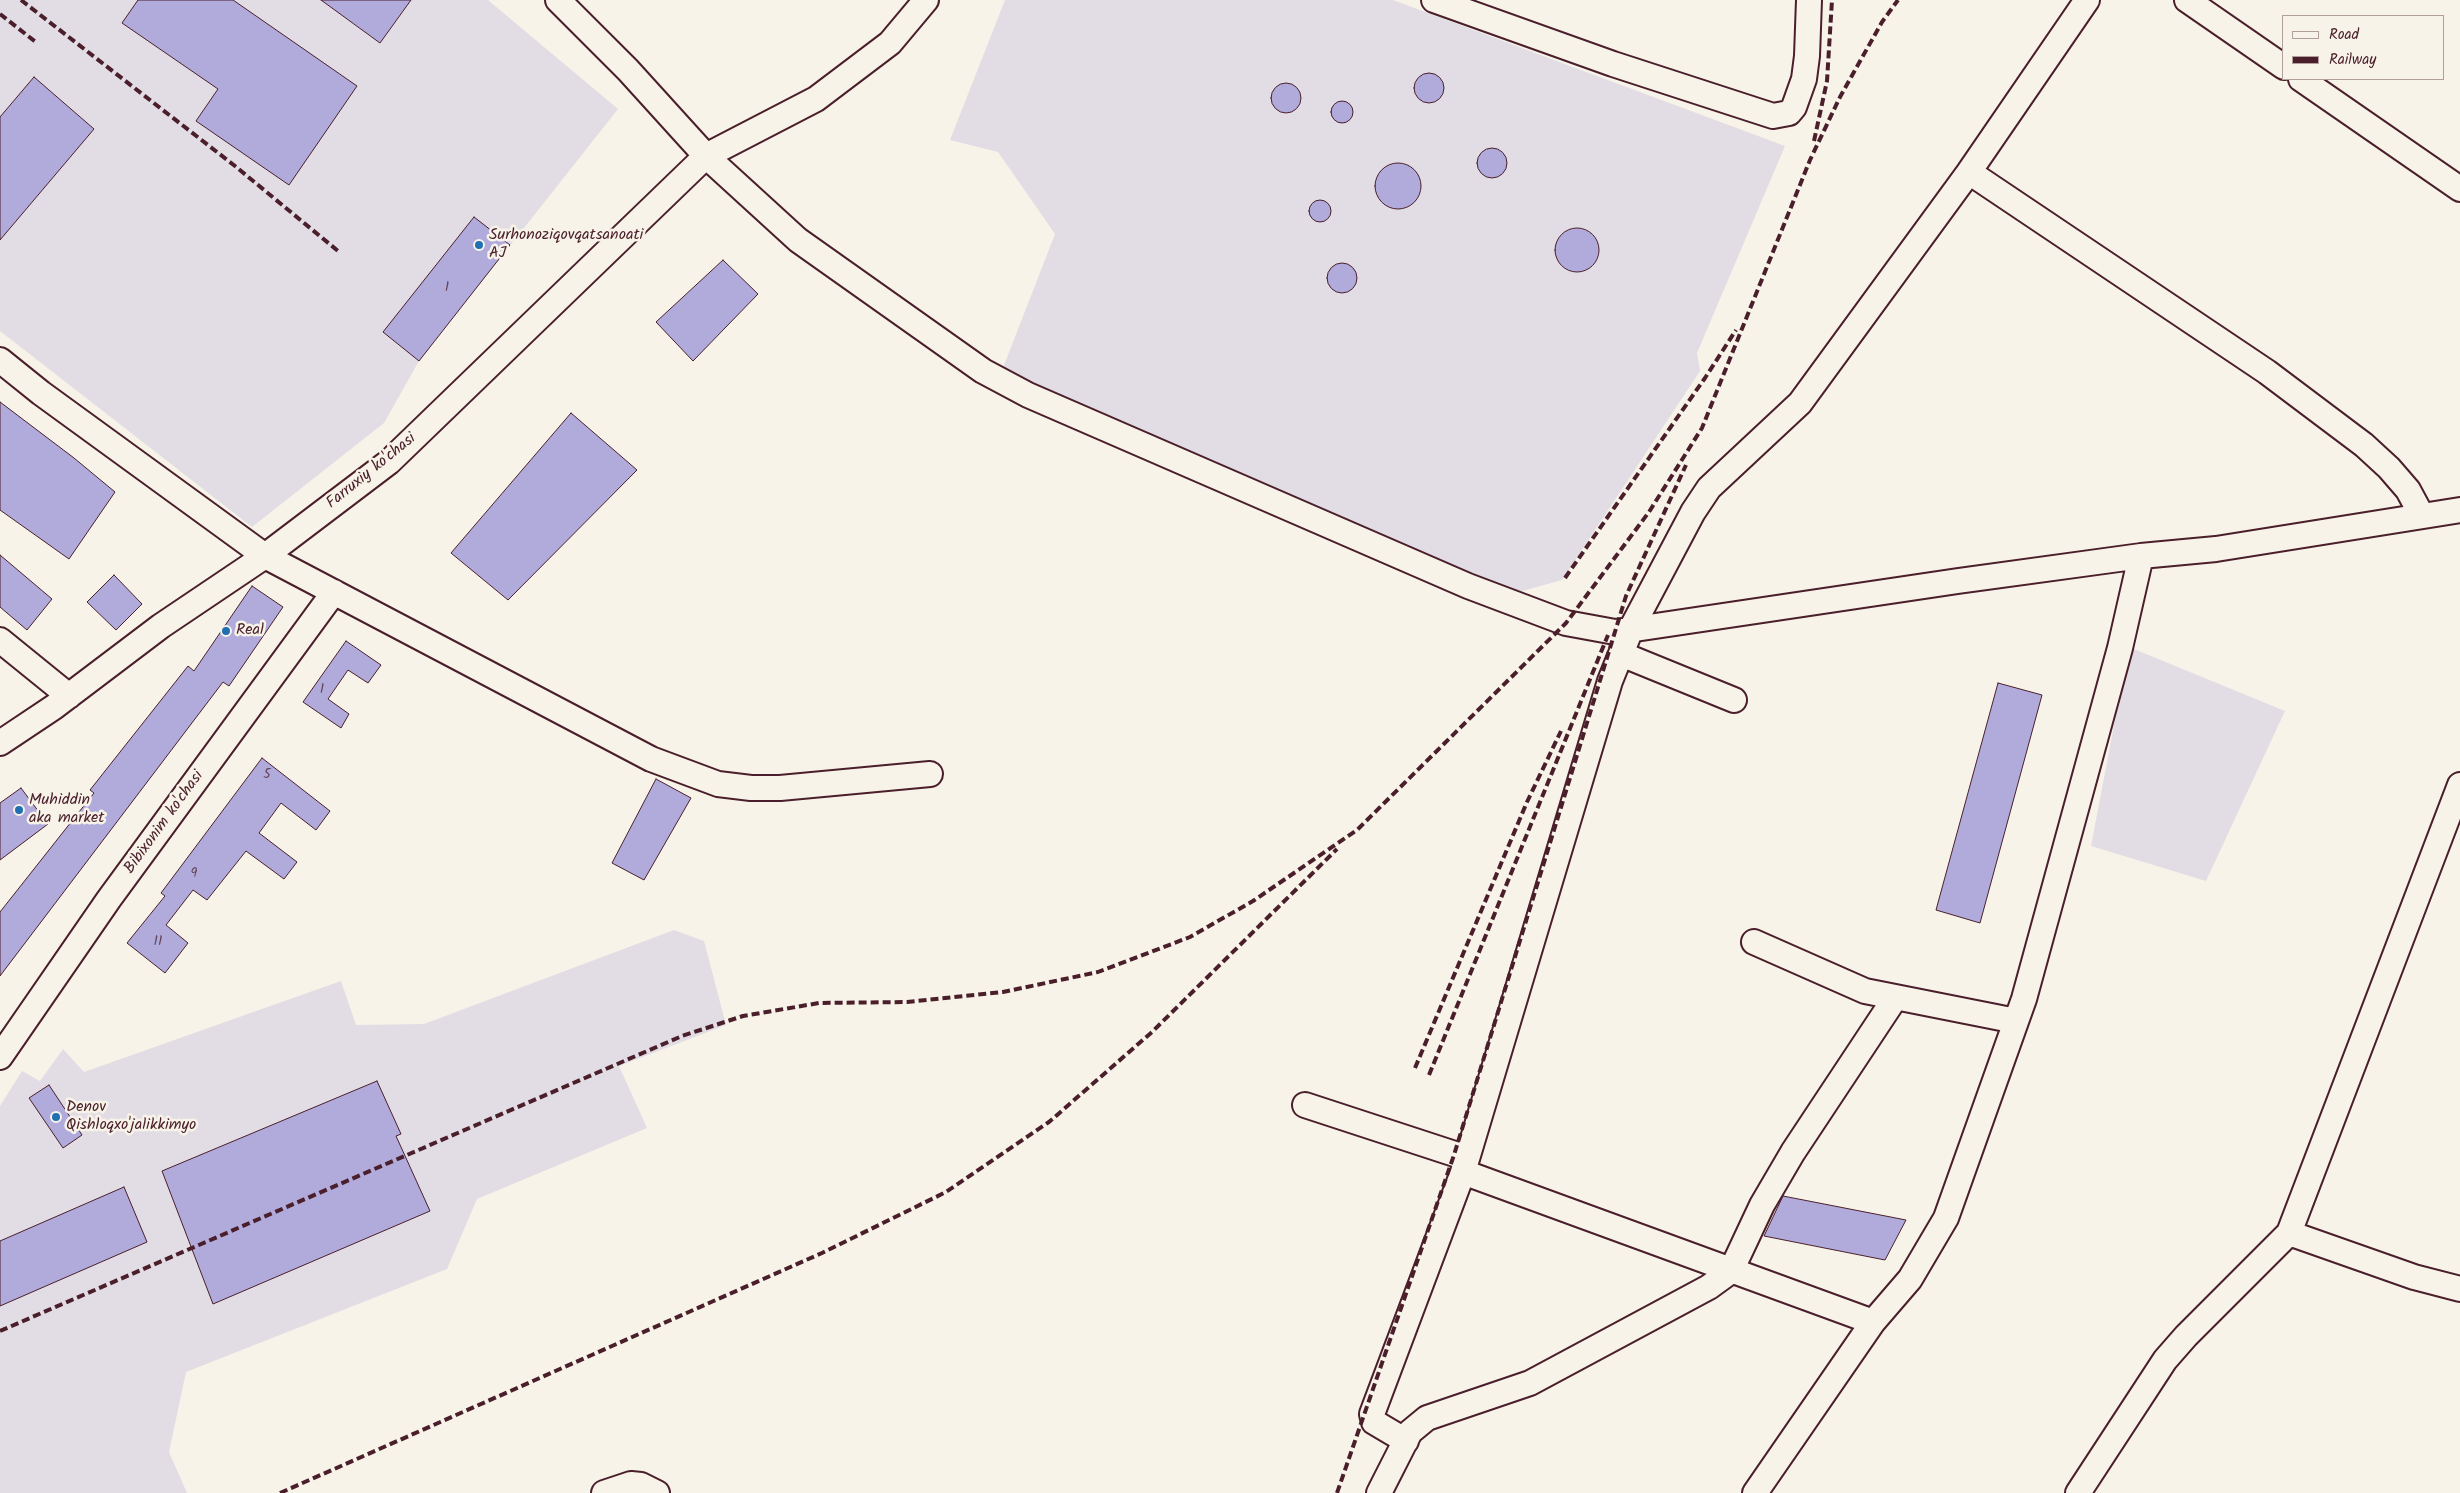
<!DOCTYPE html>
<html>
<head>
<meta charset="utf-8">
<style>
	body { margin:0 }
	#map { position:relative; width:2460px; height:1493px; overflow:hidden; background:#f7f3e8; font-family:Kalam,sans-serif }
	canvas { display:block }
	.legend { position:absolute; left:2282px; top:15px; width:162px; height:65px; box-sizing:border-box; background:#f7f3e8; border:1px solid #b29e9c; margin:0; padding:6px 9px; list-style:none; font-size:15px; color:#4a1f2b }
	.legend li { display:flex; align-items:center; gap:10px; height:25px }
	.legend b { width:25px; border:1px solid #b29e9c }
</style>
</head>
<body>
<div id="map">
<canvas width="2460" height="1493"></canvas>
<ul class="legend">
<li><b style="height:6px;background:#f7f3e8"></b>Road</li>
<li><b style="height:6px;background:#4a1f2b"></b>Railway</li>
</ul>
</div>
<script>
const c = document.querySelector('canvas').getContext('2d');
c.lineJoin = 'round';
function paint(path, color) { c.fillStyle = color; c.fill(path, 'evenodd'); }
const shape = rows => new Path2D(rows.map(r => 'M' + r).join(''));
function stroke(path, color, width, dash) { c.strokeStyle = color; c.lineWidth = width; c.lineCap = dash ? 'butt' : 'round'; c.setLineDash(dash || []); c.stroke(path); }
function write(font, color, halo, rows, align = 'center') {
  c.font = font + ' Kalam,sans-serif'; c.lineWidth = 5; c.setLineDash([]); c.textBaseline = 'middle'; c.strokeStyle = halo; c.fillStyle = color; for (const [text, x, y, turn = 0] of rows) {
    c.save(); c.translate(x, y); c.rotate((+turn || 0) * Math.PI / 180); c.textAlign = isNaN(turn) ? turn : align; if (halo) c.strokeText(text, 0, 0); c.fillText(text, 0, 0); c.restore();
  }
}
paint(shape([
	[0,0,488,0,618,109,419,361,384,423,252,527,0,331],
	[1005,0,1393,0,1785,146,1697,353,1700,371,1562,580,1508,595,1001,373,1055,234,998,152,950,140],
	[2129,647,2285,711,2206,881,2091,846],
	[674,930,704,941,726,1025,619,1066,647,1128,477,1199,447,1269,186,1372,169,1452,187,1493,0,1493,0,1106,22,1071,40,1081,63,1049,84,1072,341,981,356,1025,424,1024]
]), '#e2dde4');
const building = shape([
	[138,0,233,0,357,86,289,185,196,121,218,89,122,23,138,0],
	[321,0,411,0,380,43,321,0],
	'1414 88a15 15 0 1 1 30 0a15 15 0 1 1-30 0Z',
	[34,77,94,129,0,240,0,117,34,77],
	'1271 98a15 15 0 1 1 30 0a15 15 0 1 1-30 0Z',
	'1331 112a11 11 0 1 1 22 0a11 11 0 1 1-22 0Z',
	'1477 163a15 15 0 1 1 30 0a15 15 0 1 1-30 0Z',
	'1375 186a23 23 0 1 1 46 0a23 23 0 1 1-46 0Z',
	'1309 211a11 11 0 1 1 22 0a11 11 0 1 1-22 0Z',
	[474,217,510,245,419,361,383,332,474,217],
	'1555 250a22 22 0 1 1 44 0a22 22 0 1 1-44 0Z',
	[723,260,758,294,693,361,656,322,723,260],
	'1327 278a15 15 0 1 1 30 0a15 15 0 1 1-30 0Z',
	[0,402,74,458,115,492,69,559,0,510,0,402],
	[571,413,637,470,508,600,451,553,571,413],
	[0,555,52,599,27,630,0,607,0,555],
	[114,575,142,604,116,630,87,602,114,575],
	[252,586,283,607,229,686,223,682,0,976,0,912,94,793,90,790,188,666,194,671,252,586],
	[346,641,381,665,368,683,348,670,328,699,349,714,341,728,303,702,346,641],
	[1998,683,2042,695,1980,923,1936,910,1998,683],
	[262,758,330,811,316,830,281,803,259,833,297,862,284,879,246,851,207,900,193,890,166,925,188,943,165,973,127,943,165,896,161,893,262,758],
	[656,779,691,798,644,880,612,863,656,779],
	[21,788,48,824,0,860,0,803,21,788],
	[377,1081,401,1134,396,1136,430,1211,213,1304,162,1171,377,1081],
	[49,1085,82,1135,63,1148,29,1098,49,1085],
	[124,1187,147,1242,0,1306,0,1241,124,1187],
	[1783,1196,1906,1220,1885,1260,1764,1236,1783,1196]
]);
paint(building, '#b1abdc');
stroke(building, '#4a1f2b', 1);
const minor = shape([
	[558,0,628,70,706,156,798,240,983,371,1028,395,1468,586,1566,623,1615,632,1958,581,2141,556,2216,549,2460,510],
	[1434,0,1613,64,1773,116,1789,113,1794,107,1804,79,1807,56,1809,0],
	[2087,0,1969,172,1800,403,1709,488,1693,512,1631,629,1610,681,1463,1172,1873,1322,1910,1279,1946,1218,2024,999,2120,648,2141,556],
	[2187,0,2284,67],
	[2301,79,2460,189],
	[1969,172,2267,372,2364,445,2389,468,2408,490,2422,516],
	[0,360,41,393,265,556,651,759,718,784,751,788,780,788,930,774],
	[0,640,69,696],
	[1621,654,1734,700],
	[0,743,54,707,161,626,265,556,389,462,706,156,816,99,890,43,926,0],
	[1754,942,1865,991,2016,1021],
	[0,1057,109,899,334,592],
	[1305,1105,1467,1158],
	[2289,1233,2414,1277,2460,1289],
	[1406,1441,1374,1422,1372,1414,1463,1172],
	[604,1493,631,1484,641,1485,657,1493],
	[1379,1493,1410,1432,1427,1418,1530,1383,1709,1287,1731,1271,1762,1205,1793,1152,1895,998],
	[1755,1493,1873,1322],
	[2078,1493,2165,1360,2186,1336,2289,1233,2460,785]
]);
stroke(minor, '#4a1f2b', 28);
stroke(minor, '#f7f3e8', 24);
stroke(shape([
	[21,0,235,166,338,251],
	[0,14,37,43],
	[1814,141,1827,81,1832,0],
	[1565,578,1705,378,1736,330],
	[1415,1068,1527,802,1561,731],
	[1429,1075,1608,635],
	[0,1331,682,1036,743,1016,819,1003,907,1002,1003,992,1098,972,1190,937,1253,901,1357,830,1566,623,1649,512,1702,428,1810,160,1840,97,1882,22,1898,0],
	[280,1493,822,1253,946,1192,1049,1122,1152,1032,1337,849],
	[1337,1493,1454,1155,1626,596,1686,465]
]), '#4a1f2b', 4, [8, 4]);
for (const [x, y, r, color] of [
	[479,245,5,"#1f6fb2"],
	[226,631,5,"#1f6fb2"],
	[19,810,5,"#1f6fb2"],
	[56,1117,5,"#1f6fb2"]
]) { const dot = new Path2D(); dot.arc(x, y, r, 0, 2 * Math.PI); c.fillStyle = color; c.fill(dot); stroke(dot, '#f7f3e8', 2); }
write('14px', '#644257', null, [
	["1",447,289],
	["1",322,691],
	["5",267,776],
	["9",194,875],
	["11",158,943]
]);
write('16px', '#4a1f2b', '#f7f3e8', [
	["Surhonoziqovqatsanoati",489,236],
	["AJ",489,254],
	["Real",236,631],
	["Muhiddin",29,801],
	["aka market",29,819],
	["Denov",66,1108],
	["Qishloqxo'jalikkimyo",66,1126]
], 'left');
write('16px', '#4a1f2b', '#f7f3e8', [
	["Farruxiy ko'chasi",372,472,-39],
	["Bibixonim ko'chasi",165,823,-54]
]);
</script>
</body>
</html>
